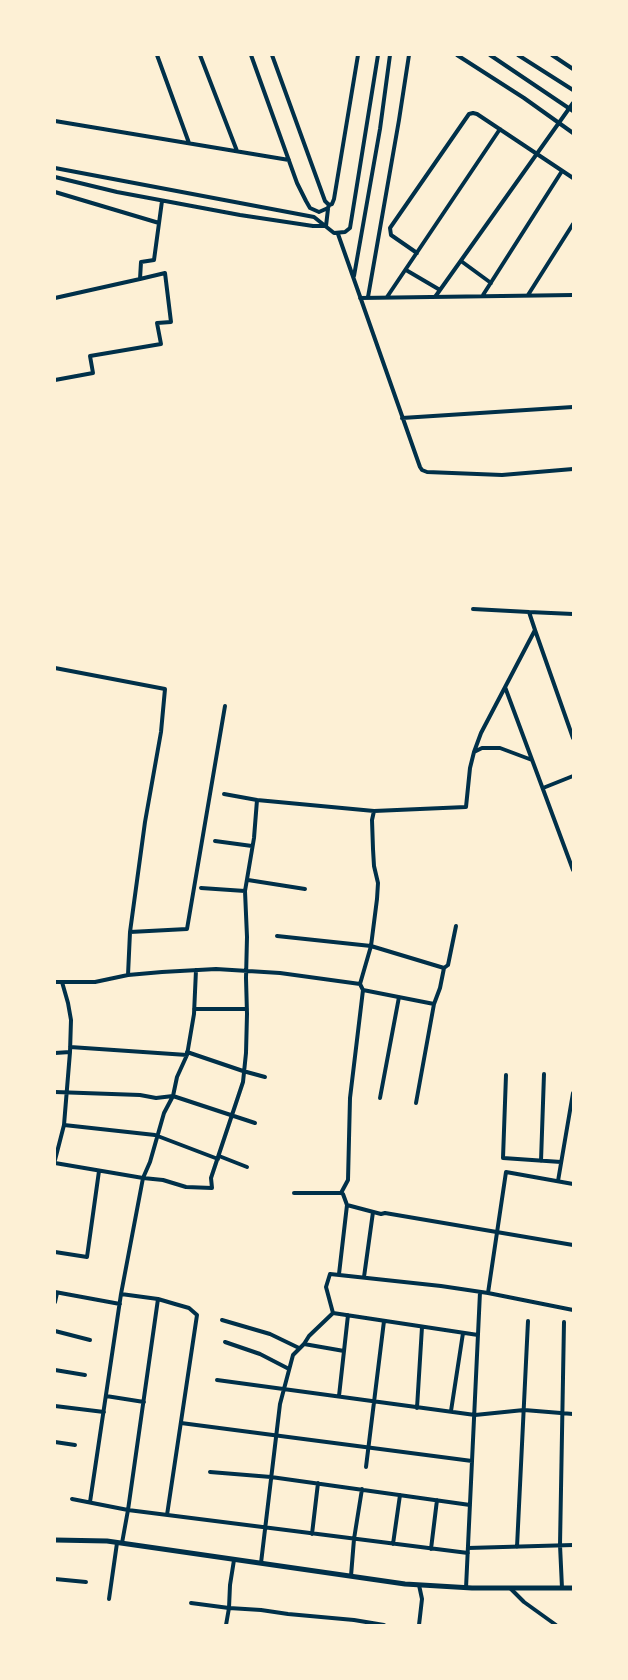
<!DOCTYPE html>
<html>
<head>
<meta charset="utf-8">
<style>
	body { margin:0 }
	#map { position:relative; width:628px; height:1680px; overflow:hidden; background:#fdf0d5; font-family:Signika,sans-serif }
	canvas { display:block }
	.frame { position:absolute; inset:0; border:56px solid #fdf0d5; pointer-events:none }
</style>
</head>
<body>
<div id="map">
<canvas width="628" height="1680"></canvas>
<div class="frame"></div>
</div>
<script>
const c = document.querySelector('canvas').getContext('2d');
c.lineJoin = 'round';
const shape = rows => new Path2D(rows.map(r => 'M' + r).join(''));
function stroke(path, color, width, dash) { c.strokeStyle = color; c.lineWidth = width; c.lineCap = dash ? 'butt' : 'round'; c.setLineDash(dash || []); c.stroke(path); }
stroke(shape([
	[157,55,189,143],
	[200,55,237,151],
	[251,55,297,183,306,201,310,208,319,212,328,208,329,205],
	[272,55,325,201,329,205,332,204,334,199,358,55],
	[457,55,524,98,573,133],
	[490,55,573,111],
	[518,55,573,90],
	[552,55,573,69],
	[55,121,289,160],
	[55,168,314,217,334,233,345,232,350,228,378,55],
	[55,177,117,192,240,215,313,226,326,226],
	[55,192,159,223],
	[326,226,328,209],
	[338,234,420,467,422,470,427,472,502,475,573,469],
	[417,253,391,235,390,228,469,114,473,113,477,114,573,178],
	[461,261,491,283],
	[406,270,440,290],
	[354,276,380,129,390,55],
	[483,295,562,171],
	[528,295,573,224],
	[368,297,399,120,409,55],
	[387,297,500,129],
	[435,297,573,103],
	[55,298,140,279,141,262,154,260,162,201],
	[360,298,573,295],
	[55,380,93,373,90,356,161,344,157,323,171,322,165,273,140,279],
	[402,418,573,407],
	[529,612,573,614],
	[535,630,573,738],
	[55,668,165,689,161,732,145,822,130,932,128,975],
	[505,687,573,870],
	[474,752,482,748,500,748,532,760],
	[543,788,573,776],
	[224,794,257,800],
	[374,811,372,820,373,849,374,866,378,883,377,899,371,946,444,968,448,965,456,926],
	[215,841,252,846],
	[248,880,305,889],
	[201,888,245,891],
	[130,932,187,929,225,706],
	[277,936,371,946,360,984],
	[55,982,95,982,128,975,162,972,216,969,280,973,360,984,363,990,350,1098,348,1180,341,1193],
	[363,990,434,1004],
	[194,1009,247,1009],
	[70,1047,187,1055],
	[187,1052,243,1071,265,1077],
	[55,1053,70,1052],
	[506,1075,503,1158,561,1162],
	[55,1092,140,1095,156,1098,173,1096,255,1123],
	[380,1098,399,997],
	[416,1103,434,1004,440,988,444,968],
	[64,1125,155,1135,218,1159],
	[219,1156,247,1167],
	[55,1160,64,1125,70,1052,71,1020,68,1003,62,982],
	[541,1161,544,1074],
	[55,1163,143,1178,163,1180,186,1187,212,1188,211,1178,243,1082,246,1053,247,1014,246,978,247,937,245,891,254,838,257,800,374,811,466,807,470,768,474,752,481,733,535,630,529,612,473,609],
	[558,1181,573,1093],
	[294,1193,341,1193],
	[347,1205,381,1214,385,1213,573,1245],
	[55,1252,87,1257,99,1171],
	[339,1274,347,1205,343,1194,341,1193],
	[364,1277,373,1212],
	[55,1292,120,1304],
	[488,1293,506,1172,573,1184],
	[121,1294,158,1299,175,1304,189,1308,197,1315,167,1515],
	[55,1302,57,1293],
	[333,1313,478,1335],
	[222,1320,270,1334,299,1348],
	[55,1331,90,1340],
	[225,1342,260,1354,289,1369],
	[304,1344,344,1351],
	[55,1370,85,1375],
	[217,1380,475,1415,524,1410,573,1414],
	[106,1396,144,1402],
	[339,1396,348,1315],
	[55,1406,104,1412],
	[417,1408,422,1327],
	[451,1411,463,1333],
	[181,1423,472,1461],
	[55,1442,75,1445],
	[366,1467,384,1321],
	[210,1472,271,1477,470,1505],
	[72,1499,128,1510,468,1553],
	[90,1502,121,1294,143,1178,150,1162,164,1113,173,1096,177,1077,187,1055,194,1014,196,970],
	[312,1534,318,1483],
	[122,1543,128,1510,158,1299],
	[393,1544,400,1495],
	[517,1547,528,1321],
	[468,1548,573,1545],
	[431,1549,437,1500],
	[261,1563,280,1404,293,1355,304,1344,309,1336,333,1313,326,1287,330,1274,441,1286,488,1293,573,1310],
	[351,1576,354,1539,362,1489],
	[55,1579,86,1582],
	[419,1585,422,1599,419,1625],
	[466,1588,480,1292],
	[510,1588,524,1602,556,1625],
	[562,1588,560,1545,564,1322],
	[109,1599,117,1543],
	[191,1603,229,1608,261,1610,288,1614,354,1620,384,1625],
	[226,1625,229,1608,230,1585,234,1560]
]), '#003049', 4);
stroke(shape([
	[55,1540,107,1541,405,1584,472,1588,573,1588]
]), '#003049', 5);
</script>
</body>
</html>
